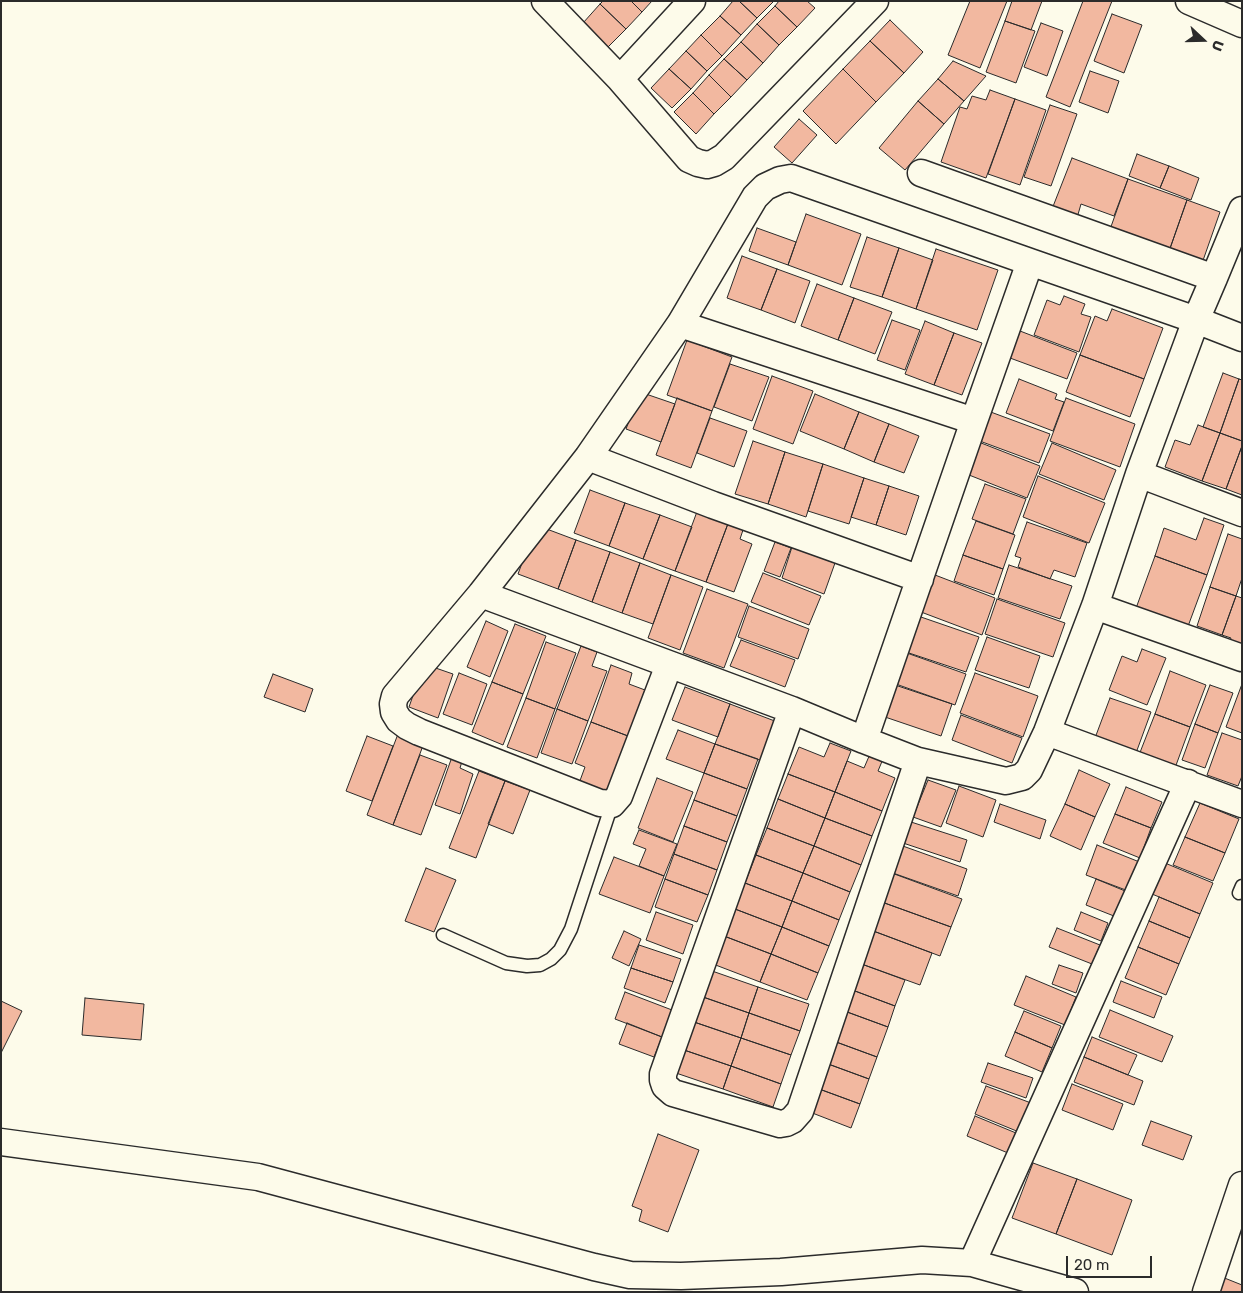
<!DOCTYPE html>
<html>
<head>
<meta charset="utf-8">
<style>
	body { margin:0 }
	#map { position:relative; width:1243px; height:1293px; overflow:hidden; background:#fdfbea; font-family:Rubik,sans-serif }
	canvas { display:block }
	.frame { position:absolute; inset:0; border:2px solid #2b2b2b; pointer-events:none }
	.north { position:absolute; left:1178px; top:15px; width:50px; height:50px; -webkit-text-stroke:4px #fdfbea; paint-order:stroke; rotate:111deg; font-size:14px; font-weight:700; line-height:20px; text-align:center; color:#2b2b2b }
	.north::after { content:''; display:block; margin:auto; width:18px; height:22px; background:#2b2b2b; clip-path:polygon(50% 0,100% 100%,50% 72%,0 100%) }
	.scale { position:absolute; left:1066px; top:1256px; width:86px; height:22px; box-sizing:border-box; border:2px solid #2b2b2b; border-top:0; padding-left:6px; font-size:15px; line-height:18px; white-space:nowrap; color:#2b2b2b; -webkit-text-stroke:4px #fdfbea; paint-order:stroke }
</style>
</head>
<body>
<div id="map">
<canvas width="1243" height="1293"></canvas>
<div class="frame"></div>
<div class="north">U</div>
<div class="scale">20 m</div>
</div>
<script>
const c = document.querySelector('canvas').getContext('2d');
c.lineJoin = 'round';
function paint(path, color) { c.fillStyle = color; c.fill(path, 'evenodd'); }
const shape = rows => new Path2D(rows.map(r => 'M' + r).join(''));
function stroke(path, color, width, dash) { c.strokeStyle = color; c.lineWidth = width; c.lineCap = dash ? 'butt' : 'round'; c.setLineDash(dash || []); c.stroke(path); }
const building = shape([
	[603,1,631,1,642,12,626,29,600,4,603,1],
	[631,1,652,1,642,12,631,1],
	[733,1,739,1,757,18,741,35,720,16,733,1],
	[739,1,772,1,773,2,757,18,739,1],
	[779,1,807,1,815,8,797,27,775,6,779,1],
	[970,1,1007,1,980,68,948,55,970,1],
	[1012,1,1042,1,1031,30,1005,21,1012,1],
	[1083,1,1112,1,1070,107,1046,97,1083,1],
	[600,4,626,29,608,47,583,23,600,4],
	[775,6,797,27,779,45,757,24,775,6],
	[1112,14,1142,25,1124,73,1094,61,1112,14],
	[720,16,741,35,722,56,701,35,720,16],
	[890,20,923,52,904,73,870,41,890,20],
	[1005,21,1035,31,1016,83,986,72,1005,21],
	[1041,23,1063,31,1047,76,1024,67,1041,23],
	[757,24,779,45,763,63,741,42,757,24],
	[701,35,722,56,707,71,686,51,701,35],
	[870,41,904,73,876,102,843,69,870,41],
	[741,42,763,63,747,80,724,59,741,42],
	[686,51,707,71,691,89,669,69,686,51],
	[724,59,747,80,731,97,709,75,724,59],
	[953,61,986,76,964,101,938,79,953,61],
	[669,69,691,89,672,108,651,88,669,69],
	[843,69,876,102,836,144,803,111,843,69],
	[1090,71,1119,81,1108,113,1079,102,1090,71],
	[709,75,731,97,714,114,693,93,709,75],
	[938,79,964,101,944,124,918,101,938,79],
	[990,90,1015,99,986,178,941,162,960,107,967,109,972,96,986,100,990,90],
	[693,93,714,114,696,134,674,112,693,93],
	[1015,99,1046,110,1020,185,988,174,1015,99],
	[918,101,944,124,905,170,879,148,918,101],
	[1050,105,1077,114,1051,186,1024,177,1050,105],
	[799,119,817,135,792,163,774,147,799,119],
	[1137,154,1169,166,1160,188,1129,176,1137,154],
	[1072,158,1128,179,1114,216,1081,204,1077,218,1052,209,1072,158],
	[1169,166,1199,178,1191,200,1160,188,1169,166],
	[1128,179,1187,200,1167,257,1108,235,1128,179],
	[1187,200,1220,212,1200,269,1167,257,1187,200],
	[806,214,861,234,842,285,788,265,806,214],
	[757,228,796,242,788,265,749,251,757,228],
	[867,237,899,248,882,297,850,287,867,237],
	[899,248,933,260,916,309,882,297,899,248],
	[936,249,998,270,977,330,916,309,936,249],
	[742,256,777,269,761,310,727,298,742,256],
	[777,269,810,281,795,323,761,310,777,269],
	[817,284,854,298,838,340,801,326,817,284],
	[1064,296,1085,304,1081,314,1091,317,1079,352,1034,335,1047,300,1060,305,1064,296],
	[854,298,892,312,875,354,838,340,854,298],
	[1112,309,1163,328,1144,379,1080,355,1095,316,1107,321,1112,309],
	[892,320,920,330,905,370,877,360,892,320],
	[925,321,954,333,934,385,905,374,925,321],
	[1020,331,1077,353,1067,379,1010,358,1020,331],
	[954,333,982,343,962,395,934,385,954,333],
	[687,340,732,357,712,411,667,395,687,340],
	[1080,355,1144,379,1130,417,1066,392,1080,355],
	[730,364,769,377,752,421,714,407,730,364],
	[1223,373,1239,379,1220,433,1203,427,1223,373],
	[772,376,813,391,793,444,753,429,772,376],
	[1019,379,1057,394,1055,399,1064,402,1053,431,1006,413,1019,379],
	[1239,379,1242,380,1242,441,1220,433,1239,379],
	[640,392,675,404,661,442,626,429,640,392],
	[815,394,859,412,844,449,800,431,815,394],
	[677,398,712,411,691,468,656,455,677,398],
	[1066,398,1135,424,1120,467,1050,441,1066,398],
	[988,411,1050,434,1039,463,977,440,988,411],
	[859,412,889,424,874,462,844,449,859,412],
	[710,418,747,431,734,467,697,453,710,418],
	[889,424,919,436,904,473,874,462,889,424],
	[1198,425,1220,433,1202,481,1165,467,1175,440,1190,445,1198,425],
	[1220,433,1242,441,1242,446,1226,489,1202,481,1220,433],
	[753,441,785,452,768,504,735,494,753,441],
	[976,441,1040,466,1027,498,964,473,976,441],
	[1052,443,1116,470,1104,500,1039,474,1052,443],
	[1242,446,1242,495,1226,489,1242,446],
	[785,452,823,464,806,517,768,504,785,452],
	[823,464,864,478,849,524,808,511,823,464],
	[1038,476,1105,503,1089,543,1023,517,1038,476],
	[864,478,889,486,876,525,851,517,864,478],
	[985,484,1026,499,1013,534,972,519,985,484],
	[889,486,919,496,906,535,876,525,889,486],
	[590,490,625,503,609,546,574,533,590,490],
	[625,503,660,515,643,559,609,546,625,503],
	[698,509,729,521,706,582,675,571,698,509],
	[660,515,692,527,675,571,643,559,660,515],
	[1204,518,1224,525,1207,575,1155,556,1164,528,1196,540,1204,518],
	[729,521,744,527,740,539,752,544,734,592,706,582,729,521],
	[976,521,1015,535,1003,569,963,555,976,521],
	[1027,522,1087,543,1075,577,1054,570,1050,579,1018,567,1021,558,1015,556,1027,522],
	[536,525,576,540,558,589,518,574,536,525],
	[1228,534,1242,539,1242,578,1236,596,1210,587,1228,534],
	[576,540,610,552,592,602,558,589,576,540],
	[775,542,791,548,780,577,764,571,775,542],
	[792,547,835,563,824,594,782,578,792,547],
	[610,552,640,563,622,613,592,602,610,552],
	[963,555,1003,569,994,595,954,581,963,555],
	[1155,556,1207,575,1187,629,1135,611,1155,556],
	[640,563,671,575,653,624,622,613,640,563],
	[1009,565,1072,586,1060,619,998,598,1009,565],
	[763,573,821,596,809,625,751,602,763,573],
	[671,575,703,587,680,650,648,638,671,575],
	[935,575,995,598,982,635,921,612,935,575],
	[1210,587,1236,596,1222,635,1197,626,1210,587],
	[707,589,748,604,724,668,683,653,707,589],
	[1236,596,1242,598,1242,653,1227,648,1231,638,1222,635,1236,596],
	[997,599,1065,623,1053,657,985,634,997,599],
	[749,606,809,629,798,659,738,637,749,606],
	[918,616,979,637,966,672,906,652,918,616],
	[486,621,508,631,490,677,467,667,486,621],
	[515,624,546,636,523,694,492,682,515,624],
	[987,637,1040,656,1029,688,975,670,987,637],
	[741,640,795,660,785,687,730,666,741,640],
	[546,642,576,653,555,709,526,698,546,642],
	[581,646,597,652,592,666,607,671,588,721,557,709,581,646],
	[1142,649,1166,658,1147,705,1109,690,1122,656,1137,662,1142,649],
	[904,652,966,674,955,705,893,683,904,652],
	[424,664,453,674,438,718,409,707,424,664],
	[611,665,632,673,629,684,645,690,628,736,591,722,611,665],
	[1170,671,1206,685,1190,727,1155,714,1170,671],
	[459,673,487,684,472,725,443,714,459,673],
	[975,673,1038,696,1023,737,960,713,975,673],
	[273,674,313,689,305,712,264,697,273,674],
	[492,682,523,694,503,745,472,732,492,682],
	[1242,684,1242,733,1226,727,1242,684],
	[895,685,952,704,941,736,885,717,895,685],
	[1210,685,1233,693,1218,733,1195,724,1210,685],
	[685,687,730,704,718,737,672,720,685,687],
	[526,698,555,709,537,758,507,747,526,698],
	[1110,698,1151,712,1136,753,1095,738,1110,698],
	[730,704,780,723,765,762,715,744,730,704],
	[557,709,588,721,572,764,541,753,557,709],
	[1155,714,1190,727,1175,768,1139,755,1155,714],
	[961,715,1022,738,1012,763,952,740,961,715],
	[591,722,628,736,606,796,578,786,585,767,575,763,591,722],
	[1195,724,1218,733,1205,768,1182,760,1195,724],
	[678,730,715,744,704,773,666,759,678,730],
	[1222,733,1242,740,1242,776,1238,786,1207,775,1222,733],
	[398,734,424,743,393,825,367,815,398,734],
	[367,736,393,746,372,801,346,791,367,736],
	[830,743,851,751,835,792,788,774,799,747,824,757,830,743],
	[715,744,758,759,747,789,704,773,715,744],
	[453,754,463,758,460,768,473,774,460,814,435,805,453,754],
	[870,754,883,759,878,771,895,778,882,811,835,792,847,761,864,768,870,754],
	[420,755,447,765,421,835,393,825,420,755],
	[1079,770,1110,784,1095,817,1065,804,1079,770],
	[479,771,505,781,476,858,449,848,479,771],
	[704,773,747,789,737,816,694,800,704,773],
	[788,774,835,792,825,818,778,799,788,774],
	[657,778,693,792,673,842,638,828,657,778],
	[928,780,956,790,941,827,913,817,928,780],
	[505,781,530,790,513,834,488,824,505,781],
	[959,786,996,800,983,837,946,823,959,786],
	[1126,787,1162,802,1151,828,1115,814,1126,787],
	[835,792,882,811,872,836,825,818,835,792],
	[778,799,825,818,814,846,767,828,778,799],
	[694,800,737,816,727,842,684,826,694,800],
	[1200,803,1239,819,1225,853,1185,837,1200,803],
	[1000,804,1046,820,1040,839,994,822,1000,804],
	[1065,804,1095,817,1081,850,1050,836,1065,804],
	[1115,814,1151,828,1140,858,1103,843,1115,814],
	[825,818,872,836,861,865,814,846,825,818],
	[911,822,967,840,960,862,903,843,911,822],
	[684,826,727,842,717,870,674,854,684,826],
	[767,828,814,846,803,873,756,855,767,828],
	[639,830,677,844,664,876,639,866,646,849,633,844,639,830],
	[1185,837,1225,853,1213,881,1173,865,1185,837],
	[900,845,967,869,958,896,890,872,900,845],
	[1097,845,1142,863,1131,892,1086,875,1097,845],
	[814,846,861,865,850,892,803,873,814,846],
	[674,854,717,870,708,895,665,879,674,854],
	[756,855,803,873,792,901,745,883,756,855],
	[614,857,664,876,650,913,599,894,614,857],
	[1165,863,1213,883,1200,914,1152,894,1165,863],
	[426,868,456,880,434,932,405,921,426,868],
	[889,872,962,899,951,927,879,901,889,872],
	[803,873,850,892,839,920,792,901,803,873],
	[665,879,708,895,697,922,655,907,665,879],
	[1096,879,1130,893,1119,918,1086,905,1096,879],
	[745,883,792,901,782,927,735,909,745,883],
	[1159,897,1200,914,1190,938,1149,921,1159,897],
	[792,901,839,920,829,946,782,927,792,901],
	[879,901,951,927,940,956,868,929,879,901],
	[735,909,782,927,771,954,724,936,735,909],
	[656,912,693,925,683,954,646,940,656,912],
	[1081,912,1108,923,1101,941,1074,930,1081,912],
	[1149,921,1190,938,1179,964,1138,947,1149,921],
	[782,927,829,946,818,973,771,954,782,927],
	[1057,928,1100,945,1092,964,1049,947,1057,928],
	[868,929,932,953,920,985,856,962,868,929],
	[624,931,641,939,629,966,612,958,624,931],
	[724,936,771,954,760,982,713,964,724,936],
	[639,945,681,959,673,982,631,968,639,945],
	[1138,947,1179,964,1166,995,1125,978,1138,947],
	[771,954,818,973,807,1000,760,982,771,954],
	[856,962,905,980,895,1006,847,988,856,962],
	[1059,965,1083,973,1076,993,1052,984,1059,965],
	[631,968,673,982,665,1003,624,988,631,968],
	[712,971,758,987,749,1013,703,997,712,971],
	[1026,976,1076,997,1065,1025,1014,1005,1026,976],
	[1121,981,1162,997,1154,1018,1113,1002,1121,981],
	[758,987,809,1004,800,1031,749,1013,758,987],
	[847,988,895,1006,888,1027,839,1009,847,988],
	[625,992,672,1010,662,1037,615,1019,625,992],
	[703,997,749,1013,741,1038,694,1022,703,997],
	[85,998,144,1004,141,1040,82,1035,85,998],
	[1,1001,22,1011,1,1053,1,1001],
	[839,1009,888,1027,877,1057,828,1039,839,1009],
	[1110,1010,1173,1036,1162,1062,1099,1037,1110,1010],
	[1024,1011,1061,1026,1052,1048,1015,1032,1024,1011],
	[749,1013,800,1031,791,1055,741,1038,749,1013],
	[694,1022,741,1038,731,1066,684,1050,694,1022],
	[627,1023,662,1037,654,1057,619,1044,627,1023],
	[1015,1032,1052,1048,1042,1072,1005,1056,1015,1032],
	[1092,1037,1137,1055,1128,1075,1084,1057,1092,1037],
	[741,1038,791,1055,781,1084,731,1066,741,1038],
	[828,1039,877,1057,869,1079,820,1061,828,1039],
	[684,1050,731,1066,723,1089,676,1073,684,1050],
	[1084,1057,1143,1081,1134,1105,1074,1082,1084,1057],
	[820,1061,869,1079,860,1104,811,1086,820,1061],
	[988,1063,1033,1078,1026,1098,981,1082,988,1063],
	[731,1066,781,1084,773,1107,723,1089,731,1066],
	[1072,1084,1123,1104,1113,1130,1062,1110,1072,1084],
	[811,1086,860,1104,851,1128,802,1109,811,1086],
	[986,1086,1031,1103,1019,1132,975,1114,986,1086],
	[975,1116,1016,1133,1008,1153,967,1136,975,1116],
	[1151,1121,1192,1136,1183,1160,1142,1145,1151,1121],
	[658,1134,699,1150,668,1232,639,1221,642,1210,632,1206,658,1134],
	[1033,1163,1077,1179,1056,1234,1012,1218,1033,1163],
	[1077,1179,1132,1200,1112,1255,1056,1234,1077,1179],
	[1222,1277,1242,1285,1242,1292,1216,1292,1222,1277]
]);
paint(building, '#f2b8a0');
stroke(building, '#2b2b2b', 1);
const service = shape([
	[1239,893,1242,886],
	[443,935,506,963,527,966,540,965,551,959,560,950,571,929,612,804]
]);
const minor = shape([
	[545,1,620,79,689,159,698,163,707,165,714,163,724,157,875,1],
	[1189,1,1242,24],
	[620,79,692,1],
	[921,173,1214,278],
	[680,324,974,421],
	[588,457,713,505,920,579],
	[1139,474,1242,513],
	[481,594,792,710,864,740,918,761,1006,781,1022,777,1029,770,1047,732,1095,606,1139,474,1196,320,1214,278,1242,210],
	[1095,606,1242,658],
	[669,665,619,796,612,804,600,803,419,732,407,726,399,720,394,712,393,704,395,696,481,594,588,457,680,324,755,197,765,187,780,180,791,178,1030,262],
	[792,710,663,1074,663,1080,665,1086,673,1093,780,1124,786,1123,792,1120,800,1111,918,761],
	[1047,732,1242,804],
	[864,740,974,421,1030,262,1196,320,1242,338],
	[1,1142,258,1177,594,1267,630,1275,681,1276,781,1272,922,1260,972,1263,1075,1292],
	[972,1263,1188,783],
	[1206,1292,1242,1185]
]);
stroke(service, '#2b2b2b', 15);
stroke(minor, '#2b2b2b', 29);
stroke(service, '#fdfbea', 12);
stroke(minor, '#fdfbea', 26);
</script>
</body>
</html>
